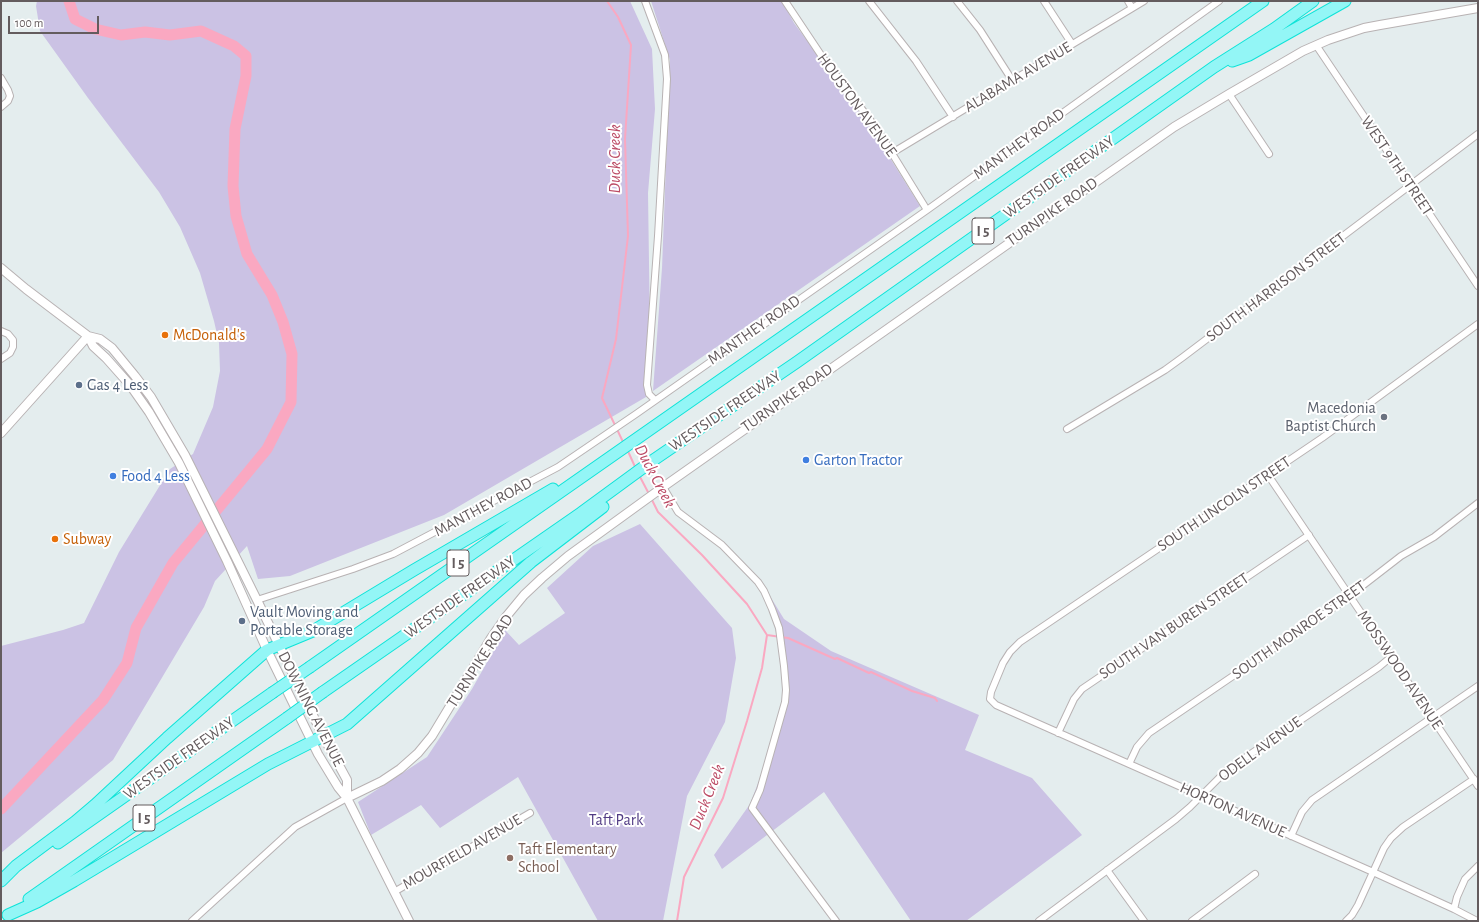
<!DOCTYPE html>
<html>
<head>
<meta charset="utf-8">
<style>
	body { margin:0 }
	#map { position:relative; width:1479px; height:922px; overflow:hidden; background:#e4edee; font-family:"Alegreya Sans",sans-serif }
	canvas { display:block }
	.frame { position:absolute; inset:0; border:2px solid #645c5e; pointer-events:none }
	.scale { position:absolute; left:8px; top:16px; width:91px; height:18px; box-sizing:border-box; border:2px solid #645c5e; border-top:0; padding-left:5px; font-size:12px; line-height:14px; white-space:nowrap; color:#645c5e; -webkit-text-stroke:3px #fff; paint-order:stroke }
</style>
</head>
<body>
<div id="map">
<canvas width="1479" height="922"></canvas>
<div class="frame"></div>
<div class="scale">100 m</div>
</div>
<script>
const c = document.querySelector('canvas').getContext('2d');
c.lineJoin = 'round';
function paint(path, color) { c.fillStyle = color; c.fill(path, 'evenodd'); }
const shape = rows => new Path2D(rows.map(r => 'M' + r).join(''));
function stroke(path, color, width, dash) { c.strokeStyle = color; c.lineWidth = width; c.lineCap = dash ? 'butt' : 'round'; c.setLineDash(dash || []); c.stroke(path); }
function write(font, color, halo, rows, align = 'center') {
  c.font = font + ' "Alegreya Sans",sans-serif'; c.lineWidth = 4; c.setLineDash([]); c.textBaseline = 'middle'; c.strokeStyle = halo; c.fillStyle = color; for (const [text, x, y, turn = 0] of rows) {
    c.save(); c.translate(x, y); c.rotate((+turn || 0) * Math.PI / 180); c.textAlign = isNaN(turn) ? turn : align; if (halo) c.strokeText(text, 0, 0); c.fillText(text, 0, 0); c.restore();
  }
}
paint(shape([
	[37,1,630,1,652,49,655,109,648,193,650,332,646,397,444,515,290,576,258,579,247,546,215,581,204,607,113,760,1,853,1,646,63,630,84,623,119,552,170,469,193,454,213,407,220,371,219,343,214,321,200,273,180,227,159,192,88,98,40,31,36,6],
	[651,1,782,1,794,23,870,126,920,206,653,391,662,268,670,60],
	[640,524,732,628,736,658,725,722,687,796,663,921,598,921,518,777,440,828,421,805,371,835,358,802,427,757,472,689,505,630,519,645,565,613,547,588,593,546],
	[765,588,784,619,831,651,979,715,965,750,1032,778,1082,835,966,921,911,921,824,792,722,869,714,855,750,804,779,729,785,676,774,622]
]), '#cbc2e4');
stroke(shape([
	[607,1,618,17,631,45,625,139,628,236,616,339,602,398,624,444],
	[627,449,636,469],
	[639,475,649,494],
	[651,498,658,512,702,555,747,604,767,635,762,668,747,721,723,798,684,877,677,921],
	[767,635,788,638,835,659,837,658,869,673,871,672,912,691,935,698,937,701]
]), '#faa8c1', 2);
stroke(shape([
	[1,809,103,700,127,663,136,628,173,563,267,449,291,402,292,354,283,322,272,295,247,254,236,216,233,186,235,129,246,76,246,56,234,46,201,31,170,35,145,32,121,35,95,29,75,19,69,1]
]), '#faa8c1', 11);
const minor = shape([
	[645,1,665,55,667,79,658,236,647,385,649,394,655,400],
	[785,1,823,58,877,129,927,210],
	[869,1,916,61,953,117],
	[957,1,980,30,1012,80],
	[1044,1,1072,44],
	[1128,1,1132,8],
	[1316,45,1478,286],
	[1,78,8,90,10,96,8,101,1,107],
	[1229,94,1269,154],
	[892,153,1144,1],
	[1,331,8,334,13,340,13,347,10,353,1,359],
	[1067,429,1165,370,1183,357,1478,134],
	[1268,475,1478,786],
	[661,488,663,487,678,512,722,545,758,582,764,591,772,609,779,628,784,666,786,690,785,702,760,790,752,808,836,921],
	[257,600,353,569,393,554,558,467,636,414,927,210,1219,1],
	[1058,733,1074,699,1082,689,1309,535],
	[1129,764,1137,747,1149,733,1339,604,1401,556,1434,537,1478,503],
	[1291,836,1302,812,1312,800,1478,686],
	[1107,870,1144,921],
	[394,892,530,813],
	[1454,909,1457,897,1465,879,1478,866],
	[192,921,295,827,347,798],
	[1039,921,1176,819,1190,807,1227,770,1379,667,1391,657],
	[1192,921,1255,874],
	[1346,921,1352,915,1358,905,1384,848,1391,838,1403,827,1474,779],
	[1477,921,1454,909,1373,872,996,705,990,699,991,692,1003,663,1010,652,1020,642,1322,438,1478,324]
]);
const tertiary = shape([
	[1,268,26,289,88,336,100,339,112,348,135,376,151,397,185,455,257,600,323,736,347,780,347,798],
	[88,336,93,346,106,358,130,385,149,412,179,463,227,561,267,650,318,754,338,787,347,798,409,921],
	[1,433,88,336],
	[663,487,1174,127,1229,94,1303,51,1328,40,1364,28,1380,25,1478,8],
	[347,798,382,781,400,769,418,753,432,736,491,638,505,618,524,595,542,578,568,556,659,490]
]);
const motorway = shape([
	[1232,61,1249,55,1345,1],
	[310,667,1263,1],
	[323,692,581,513,652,461,797,362,1214,67,1274,29,1313,1],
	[58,843,272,693],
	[1,881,16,866,75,822,95,805,167,738,267,650,313,631,414,570,553,489],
	[29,899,287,718],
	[8,915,37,902,74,881,268,764,347,724,531,562,603,507]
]);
stroke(minor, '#b8b2b3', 8);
stroke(tertiary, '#b8b2b3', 10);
stroke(motorway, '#0ee3d8', 13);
stroke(minor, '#fff', 6);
stroke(tertiary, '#fff', 8);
stroke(motorway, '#93f6f6', 11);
const motorwayBridge = shape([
	[272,693,310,667],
	[287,718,323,692]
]);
stroke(motorwayBridge, '#0ee3d8', 13, []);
stroke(motorwayBridge, '#93f6f6', 11);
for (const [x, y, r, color] of [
	[165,335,4,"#e8710a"],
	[79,385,4,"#5c6f8a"],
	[1384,417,4,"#6b7280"],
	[806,460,4,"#3f7fe0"],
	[113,476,4,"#3f7fe0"],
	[55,539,4,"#e8710a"],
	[242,621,4,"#5c6f8a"],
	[510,858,4,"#8d6e63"]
]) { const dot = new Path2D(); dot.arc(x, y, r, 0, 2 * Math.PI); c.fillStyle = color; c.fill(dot); stroke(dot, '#fff', 1.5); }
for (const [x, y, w] of [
	[983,231,22],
	[458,563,22],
	[144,818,22]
]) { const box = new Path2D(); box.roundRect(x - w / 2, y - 13, w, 26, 3); c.fillStyle = '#fff'; c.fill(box); stroke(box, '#645c5e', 1); }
write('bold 15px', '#645c5e', null, [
	["I 5",983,231],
	["I 5",458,563],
	["I 5",144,818]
]);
write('16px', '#645c5e', '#fff', [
	["ALABAMA AVENUE",1018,77,-31],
	["HOUSTON AVENUE",857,105,54],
	["MANTHEY ROAD",1019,144,-36],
	["WEST 9TH STREET",1397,166,56],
	["WESTSIDE FREEWAY",1059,177,-35],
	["TURNPIKE ROAD",1052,212,-35],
	["SOUTH HARRISON STREET",1276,287,-37],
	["MANTHEY ROAD",754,330,-35],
	["TURNPIKE ROAD",787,398,-35],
	["WESTSIDE FREEWAY",725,411,-34],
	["SOUTH LINCOLN STREET",1224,504,-34],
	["MANTHEY ROAD",483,507,-28],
	["WESTSIDE FREEWAY",460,597,-35],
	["SOUTH VAN BUREN STREET",1174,626,-34],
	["SOUTH MONROE STREET",1299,630,-35],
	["TURNPIKE ROAD",480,661,-57],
	["MOSSWOOD AVENUE",1400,670,56],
	["DOWNING AVENUE",311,709,63],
	["ODELL AVENUE",1260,749,-36],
	["WESTSIDE FREEWAY",179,758,-35],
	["HORTON AVENUE",1233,810,24],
	["MOURFIELD AVENUE",462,852,-30]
]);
write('16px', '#c56008', '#fff', [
	["McDonald's",173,335],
	["Subway",63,539]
], 'left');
write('16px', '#4e5e75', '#fff', [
	["Gas 4 Less",87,385],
	["Vault Moving and",250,612],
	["Portable Storage",250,630]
], 'left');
write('16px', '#5b616d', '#fff', [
	["Macedonia",1376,408],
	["Baptist Church",1376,426]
], 'right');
write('16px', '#366cbe', '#fff', [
	["Garton Tractor",814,460],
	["Food 4 Less",121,476]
], 'left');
write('16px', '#513b84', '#fff', [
	["Taft Park",616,820]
]);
write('16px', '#785e54', '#fff', [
	["Taft Elementary",518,849],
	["School",518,867]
], 'left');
write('italic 17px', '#bc4c66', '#fff', [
	["Duck Creek",615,159,-90],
	["Duck Creek",655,476,62],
	["Duck Creek",707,797,-68]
]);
</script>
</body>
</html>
